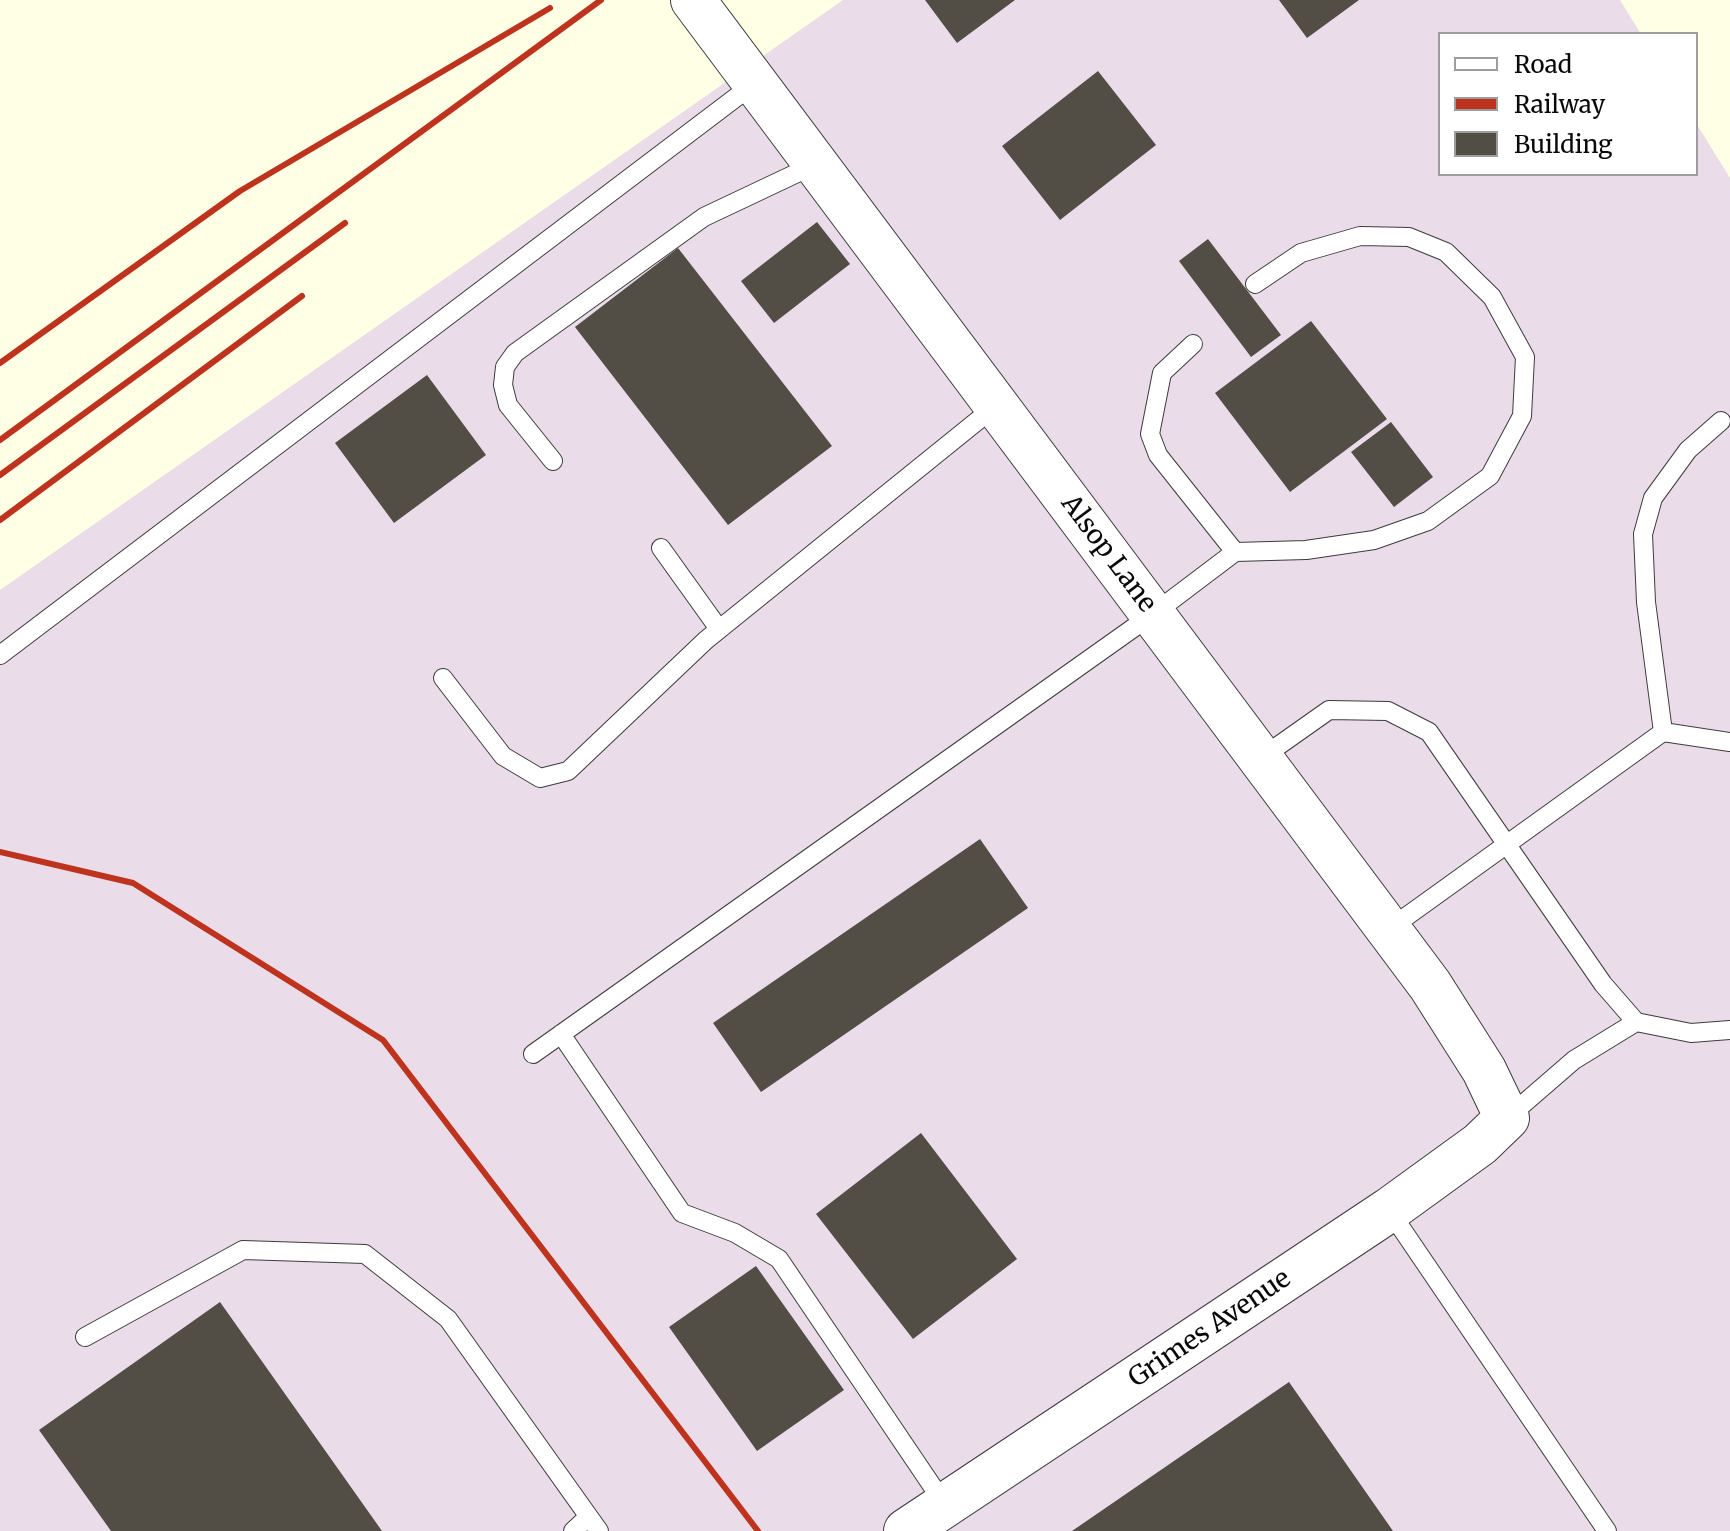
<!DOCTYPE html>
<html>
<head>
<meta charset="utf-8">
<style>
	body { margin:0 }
	#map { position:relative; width:1730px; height:1531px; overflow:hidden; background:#ffffe6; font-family:Merriweather,serif }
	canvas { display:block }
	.legend { position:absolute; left:1438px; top:32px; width:260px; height:144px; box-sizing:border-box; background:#fff; border:2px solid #9d9d9d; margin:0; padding:10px 14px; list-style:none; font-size:24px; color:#090909 }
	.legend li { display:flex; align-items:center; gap:16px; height:40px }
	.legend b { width:40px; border:2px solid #9d9d9d }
</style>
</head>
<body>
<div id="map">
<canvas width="1730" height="1531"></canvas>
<ul class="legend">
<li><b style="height:10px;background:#fff"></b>Road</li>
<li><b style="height:10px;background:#be331d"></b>Railway</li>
<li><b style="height:22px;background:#524d45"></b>Building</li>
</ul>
</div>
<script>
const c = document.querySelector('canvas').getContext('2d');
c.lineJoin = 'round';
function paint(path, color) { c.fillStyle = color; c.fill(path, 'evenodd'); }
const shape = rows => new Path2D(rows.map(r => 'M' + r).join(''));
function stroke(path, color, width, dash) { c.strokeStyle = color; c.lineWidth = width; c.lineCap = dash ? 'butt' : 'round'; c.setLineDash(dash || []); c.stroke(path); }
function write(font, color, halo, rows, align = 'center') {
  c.font = font + ' Merriweather,serif'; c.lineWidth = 8; c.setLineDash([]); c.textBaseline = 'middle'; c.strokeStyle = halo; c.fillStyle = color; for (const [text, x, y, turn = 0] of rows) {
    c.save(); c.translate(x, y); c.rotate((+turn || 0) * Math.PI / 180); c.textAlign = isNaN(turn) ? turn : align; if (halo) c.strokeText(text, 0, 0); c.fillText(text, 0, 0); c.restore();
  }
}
paint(shape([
	[843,0,1620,0,1641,34,1440,34,1440,174,1696,174,1696,123,1730,178,1730,1531,0,1531,0,590]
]), '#eadce9');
paint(shape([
	[925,0,1015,0,957,43],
	[1279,0,1359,0,1307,38],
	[1098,71,1156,145,1060,220,1002,146],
	[817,222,850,264,774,323,741,281],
	[1208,239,1281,335,1251,357,1179,261],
	[678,248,832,446,728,525,575,327],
	[1311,321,1387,419,1290,492,1215,393],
	[427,375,486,455,394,523,335,443],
	[1391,422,1433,477,1394,507,1351,452],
	[980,839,1028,908,761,1092,713,1023],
	[921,1133,1017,1259,913,1339,816,1214],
	[756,1266,844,1390,757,1451,669,1327],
	[220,1302,382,1531,111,1531,39,1430],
	[1289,1382,1393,1531,1072,1531]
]), '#524d45');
const service = shape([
	[1193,344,1162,373,1150,434,1158,455,1235,552],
	[553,461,508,405,503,385,505,367,515,353,704,217,816,164],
	[661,548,719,629],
	[0,655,755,83],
	[443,678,503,756,540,778,568,771,706,640,997,405],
	[1663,732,1730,742],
	[1261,758,1329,710,1388,711,1429,732,1603,984,1636,1022,1691,1033,1730,1030],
	[1389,929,1663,732,1646,602,1643,534,1653,498,1688,450,1721,421],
	[561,1034,682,1213,735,1233,779,1259,945,1505],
	[533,1054,1153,614,1235,552,1306,550,1374,540,1428,521,1490,476,1522,416,1525,357,1492,297,1446,252,1409,237,1360,236,1301,253,1255,284],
	[1507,1118,1574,1060,1636,1022],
	[1389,1210,1607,1531],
	[85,1337,243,1250,365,1254,448,1319,599,1531],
	[573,1531,588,1517]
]);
const tertiary = shape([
	[693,0,1430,985,1484,1070,1507,1118,1480,1144,1389,1210,906,1531]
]);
stroke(service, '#3c3c3c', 20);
stroke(tertiary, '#3c3c3c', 46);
stroke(service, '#fff', 18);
stroke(tertiary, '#fff', 44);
stroke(shape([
	[0,363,240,191,550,8],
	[0,440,601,0],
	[0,475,345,223],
	[0,520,302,296],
	[0,852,133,883,383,1040,758,1531]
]), '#be331d', 6);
write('26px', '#090909', '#fff', [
	["Alsop Lane",1108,554,53],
	["Grimes Avenue",1210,1329,-34]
]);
</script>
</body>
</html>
